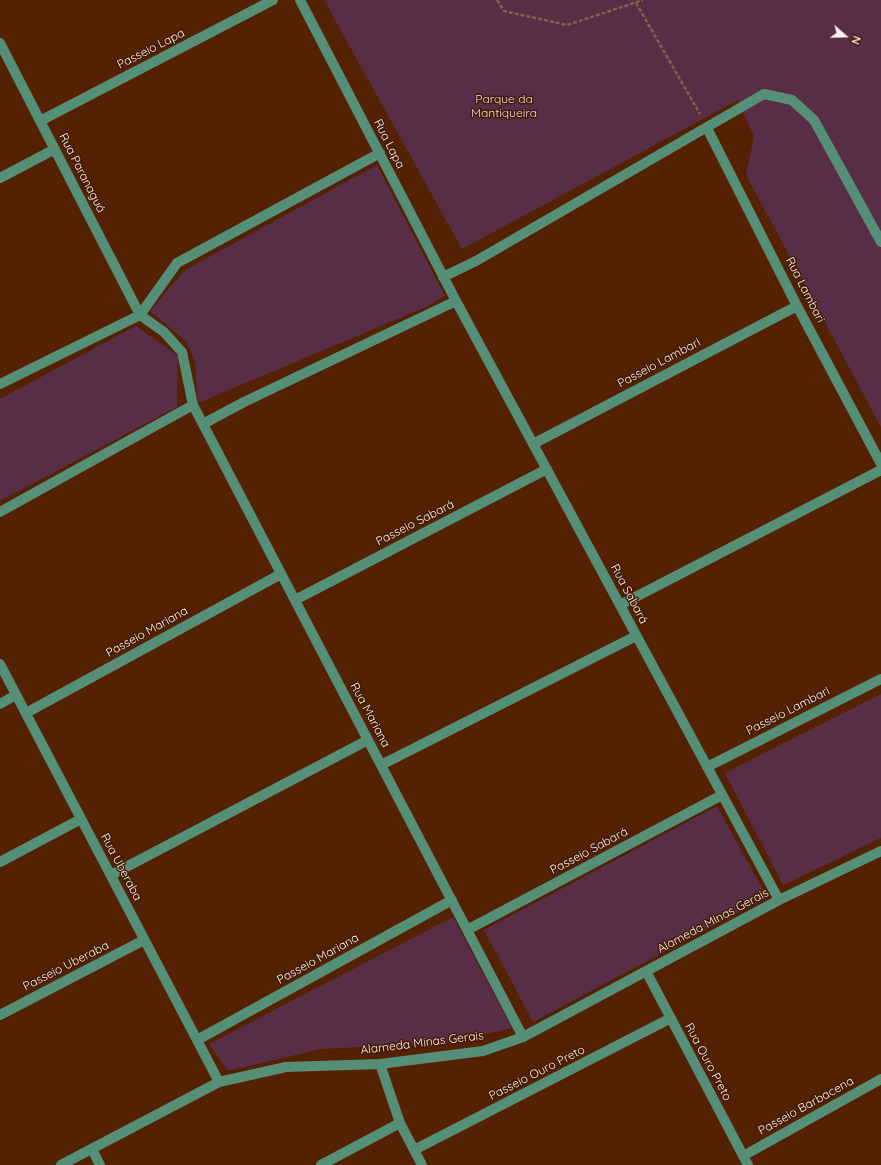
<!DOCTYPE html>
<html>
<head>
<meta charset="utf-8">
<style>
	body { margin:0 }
	#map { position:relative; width:881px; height:1165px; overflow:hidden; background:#552103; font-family:Quicksand,sans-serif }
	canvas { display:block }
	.north { position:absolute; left:825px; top:16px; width:40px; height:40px; -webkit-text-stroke:3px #431b06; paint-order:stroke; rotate:110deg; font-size:11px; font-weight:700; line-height:16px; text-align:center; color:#fdefe9 }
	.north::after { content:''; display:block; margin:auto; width:14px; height:18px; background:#fdefe9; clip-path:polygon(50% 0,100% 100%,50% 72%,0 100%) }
</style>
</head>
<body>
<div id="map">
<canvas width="881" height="1165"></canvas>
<div class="north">N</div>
</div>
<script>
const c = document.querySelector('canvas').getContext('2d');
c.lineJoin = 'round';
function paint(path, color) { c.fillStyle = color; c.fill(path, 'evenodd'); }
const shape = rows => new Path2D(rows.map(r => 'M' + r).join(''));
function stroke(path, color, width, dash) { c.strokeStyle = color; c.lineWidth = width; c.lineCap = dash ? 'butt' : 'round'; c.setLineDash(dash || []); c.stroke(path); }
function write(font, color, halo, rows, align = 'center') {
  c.font = font + ' Quicksand,sans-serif'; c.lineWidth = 3; c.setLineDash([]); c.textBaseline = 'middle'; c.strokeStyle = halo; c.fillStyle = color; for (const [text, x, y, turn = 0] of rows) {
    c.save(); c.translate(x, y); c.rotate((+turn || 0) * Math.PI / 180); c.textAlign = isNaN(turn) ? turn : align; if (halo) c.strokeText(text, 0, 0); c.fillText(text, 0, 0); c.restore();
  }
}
paint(shape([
	[324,0,881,0,881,427,746,175,754,137,738,100,462,249],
	[377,165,445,296,426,307,198,403,195,362,187,342,150,311,185,270],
	[136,326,178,356,177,407,0,501,0,399],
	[881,694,881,838,783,885,725,773],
	[717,806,767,897,533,1022,484,930],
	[453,917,512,1028,447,1043,321,1049,228,1071,209,1044]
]), '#572e46');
stroke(shape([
	[497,0,504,11,567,25,643,0],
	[636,3,700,114]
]), '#886049', 2.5, [4, 2]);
stroke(shape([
	[300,0,456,301,779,900],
	[0,43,140,315,164,332,182,352,193,405,523,1037],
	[40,121,273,0],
	[707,128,797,306,881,464],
	[0,178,55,149],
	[443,277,476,261,764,94,792,100,814,120,881,242],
	[0,384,140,315,177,263,380,153],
	[203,424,244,402,456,301],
	[533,444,797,306],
	[0,512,193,405],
	[295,600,547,469],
	[620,605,881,470],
	[0,664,219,1082],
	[0,704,16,695],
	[26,713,281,574],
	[381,765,636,636],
	[707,767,881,679],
	[0,862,81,819],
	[111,875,368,740],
	[467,930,722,795],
	[646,971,748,1165],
	[0,1015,144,940],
	[197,1040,452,900],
	[380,1064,400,1123,422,1165],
	[92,1149,100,1165],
	[414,1150,671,1018],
	[743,1156,881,1079],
	[61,1165,219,1082,286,1067,380,1064,483,1051,523,1037,779,900,881,851],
	[321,1165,400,1123]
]), '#558f77', 10);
write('12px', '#fdefe9', '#431b06', [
	["Passeio Lapa",151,49,-27],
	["Rua Lapa",389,144,63],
	["Rua Paranaguá",82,173,63],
	["Rua Lambari",805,290,63],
	["Passeio Lambari",659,363,-28],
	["Passeio Sabará",415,523,-27],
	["Rua Sabará",629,594,62],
	["Passeio Mariana",147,632,-29],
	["Passeio Lambari",788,711,-27],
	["Rua Mariana",370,715,62],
	["Passeio Sabará",589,851,-28],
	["Rua Uberaba",121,867,62],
	["Alameda Minas Gerais",713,921,-28],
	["Passeio Mariana",318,959,-29],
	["Passeio Uberaba",66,966,-27],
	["Alameda Minas Gerais",422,1043,-7],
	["Rua Ouro Preto",708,1062,62],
	["Passeio Ouro Preto",537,1073,-27],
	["Passeio Barbacena",806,1106,-29]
]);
write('12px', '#fbd3e8', '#431b06', [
	["Parque da",504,99],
	["Mantiqueira",504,113]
]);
</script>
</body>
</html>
